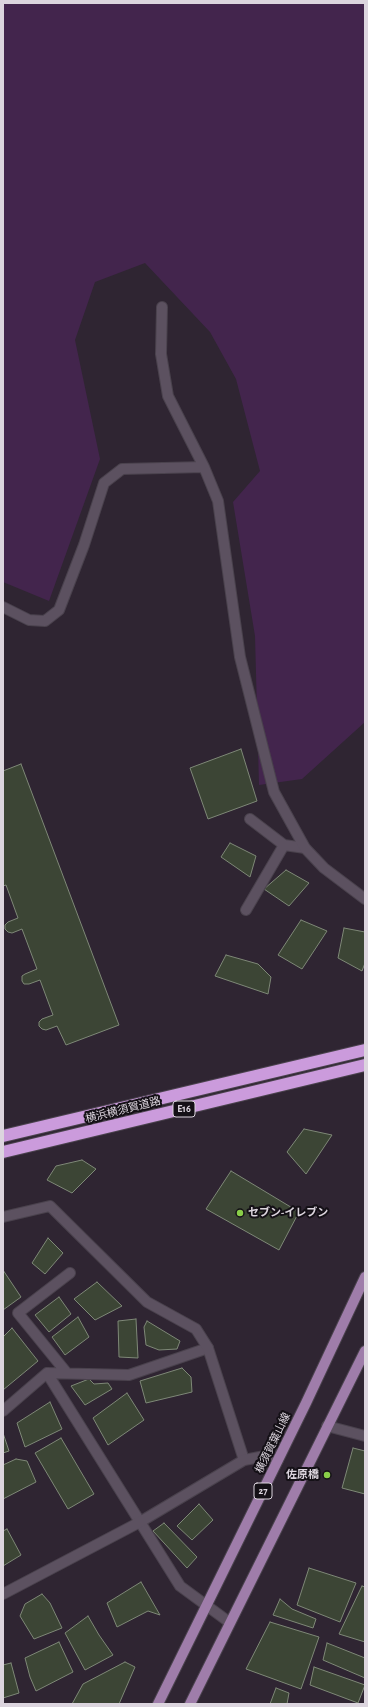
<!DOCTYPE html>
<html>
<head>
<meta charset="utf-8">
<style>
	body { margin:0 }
	#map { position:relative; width:368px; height:1707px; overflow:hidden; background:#2f2532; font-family:"Alegreya Sans",sans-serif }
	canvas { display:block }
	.frame { position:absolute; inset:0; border:4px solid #dcd5de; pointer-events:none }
</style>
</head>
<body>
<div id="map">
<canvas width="368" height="1707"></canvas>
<div class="frame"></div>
</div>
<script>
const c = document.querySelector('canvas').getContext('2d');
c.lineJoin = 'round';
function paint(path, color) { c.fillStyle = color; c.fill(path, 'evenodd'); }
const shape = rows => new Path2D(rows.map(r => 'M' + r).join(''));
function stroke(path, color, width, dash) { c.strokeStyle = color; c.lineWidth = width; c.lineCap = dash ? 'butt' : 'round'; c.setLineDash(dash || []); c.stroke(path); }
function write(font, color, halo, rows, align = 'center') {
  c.font = font + ' "Alegreya Sans","Noto Sans JP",sans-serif'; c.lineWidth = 4; c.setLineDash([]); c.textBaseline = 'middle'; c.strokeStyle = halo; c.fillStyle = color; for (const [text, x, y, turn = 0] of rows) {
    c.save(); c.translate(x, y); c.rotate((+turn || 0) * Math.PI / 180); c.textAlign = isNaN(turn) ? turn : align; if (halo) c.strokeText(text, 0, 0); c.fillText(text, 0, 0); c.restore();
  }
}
paint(shape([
	[3,3,365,3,365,722,302,779,259,785,255,636,233,502,260,471,236,379,210,332,145,263,95,282,75,340,100,459,49,601,3,582]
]), '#43254d');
const building = shape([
	[241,749,257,801,208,819,190,768,241,749],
	[21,764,119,1025,66,1045,57,1026,46,1030,42,1029,39,1026,39,1022,42,1019,53,1015,40,980,29,984,24,984,22,981,22,976,25,974,37,969,22,929,12,933,8,932,5,929,5,925,8,922,18,918,6,885,3,886,3,771,21,764],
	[230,843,256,856,250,877,221,857,230,843],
	[286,870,309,883,289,906,264,889,286,870],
	[301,920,327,931,302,969,278,955,301,920],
	[344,928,365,932,365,963,362,971,338,958,344,928],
	[226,955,258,964,271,977,268,994,215,976,226,955],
	[304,1129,332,1135,306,1174,287,1152,304,1129],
	[82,1160,96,1169,72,1193,47,1180,56,1166,82,1160],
	[231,1171,299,1212,279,1250,206,1209,231,1171],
	[48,1238,63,1253,45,1274,32,1263,48,1238],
	[3,1270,21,1297,3,1310,3,1270],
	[97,1282,122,1306,95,1320,74,1299,97,1282],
	[59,1297,71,1314,49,1332,35,1315,59,1297],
	[78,1317,89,1337,65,1355,52,1337,78,1317],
	[136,1319,138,1358,119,1357,118,1321,136,1319],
	[147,1321,180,1341,177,1349,159,1350,146,1345,144,1327,147,1321],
	[12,1328,38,1361,3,1390,3,1337,12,1328],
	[182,1368,191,1377,192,1392,146,1403,140,1381,182,1368],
	[89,1379,94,1384,108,1383,112,1389,85,1405,71,1386,89,1379],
	[127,1393,144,1420,108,1445,93,1418,127,1393],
	[50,1402,62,1429,25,1447,17,1423,50,1402],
	[3,1433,9,1451,3,1453,3,1433],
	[61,1438,94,1494,68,1509,35,1453,61,1438],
	[353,1448,365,1451,365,1494,342,1488,353,1448],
	[16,1459,27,1461,36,1482,3,1499,3,1465,16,1459],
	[199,1504,213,1520,192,1540,177,1526,199,1504],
	[164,1523,197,1557,187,1568,153,1531,164,1523],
	[7,1529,21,1555,3,1566,3,1531,7,1529],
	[309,1568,356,1583,340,1622,297,1605,309,1568],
	[141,1582,160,1615,148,1611,117,1627,107,1603,141,1582],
	[362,1586,365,1587,365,1642,339,1634,362,1586],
	[42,1594,50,1603,62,1628,34,1639,20,1616,25,1604,42,1594],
	[280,1599,292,1609,316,1619,313,1628,273,1615,280,1599],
	[88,1616,99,1635,113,1655,85,1670,65,1633,88,1616],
	[270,1622,319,1637,301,1689,246,1669,270,1622],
	[59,1642,73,1672,36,1691,30,1677,25,1658,59,1642],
	[327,1643,365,1658,365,1678,323,1660,327,1643],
	[125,1662,135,1667,119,1704,72,1704,83,1684,125,1662],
	[11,1663,19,1693,3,1698,3,1665,11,1663],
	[314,1667,365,1685,358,1703,310,1685,314,1667],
	[276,1688,289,1693,287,1704,270,1704,276,1688]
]);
paint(building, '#3c4535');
stroke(building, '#7e8877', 1);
const lane = shape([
	[250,819,284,845,305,848],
	[246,910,284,845],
	[66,1372,18,1313,70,1273],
	[47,1373,180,1586,229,1622],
	[3,1411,47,1373,129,1375,208,1348]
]);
const street = shape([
	[162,307,161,354,168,396,204,467,218,501,240,657,274,792,305,848,324,868,365,899],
	[3,607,29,620,45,621,59,610,84,545,104,483,122,469,204,467],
	[3,1217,50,1206,147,1302,196,1329,208,1348,244,1460],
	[327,1426,365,1436]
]);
const secondary = shape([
	[3,1594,140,1522,244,1460,265,1456,278,1460]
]);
const primary = shape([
	[158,1704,306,1403,365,1277],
	[190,1704,365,1351]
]);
const highway = shape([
	[3,1136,365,1050],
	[3,1152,365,1065]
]);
stroke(lane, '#4a424d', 12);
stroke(street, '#4a424d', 12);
stroke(secondary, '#4a424d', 12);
stroke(primary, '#4a424d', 12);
stroke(highway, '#4a424d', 14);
stroke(lane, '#5c5160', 10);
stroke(street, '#5c5160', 10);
stroke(secondary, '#5c5160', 10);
stroke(primary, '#9f7daa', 10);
stroke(highway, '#cb9bdc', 12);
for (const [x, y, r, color] of [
	[240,1213,4,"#89ce48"],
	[327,1475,4,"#89ce48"]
]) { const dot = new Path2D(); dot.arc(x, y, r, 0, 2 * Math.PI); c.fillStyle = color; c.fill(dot); stroke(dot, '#141016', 1.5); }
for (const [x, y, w] of [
	[184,1109,22],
	[263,1491,18]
]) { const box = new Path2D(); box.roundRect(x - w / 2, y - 8, w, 16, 3); c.fillStyle = '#141016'; c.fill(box); stroke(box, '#dcd5de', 1); }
write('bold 10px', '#dcd5de', null, [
	["E16",184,1109],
	["27",263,1491]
]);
write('11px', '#dcd5de', '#141016', [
	["横浜横須賀道路",123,1110,-14],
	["横須賀葉山線",273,1443,-64]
]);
write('bold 11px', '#dcd5de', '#141016', [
	["セブン-イレブン",248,1213],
	["佐原橋",319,1475,"right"]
], 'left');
</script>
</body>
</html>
